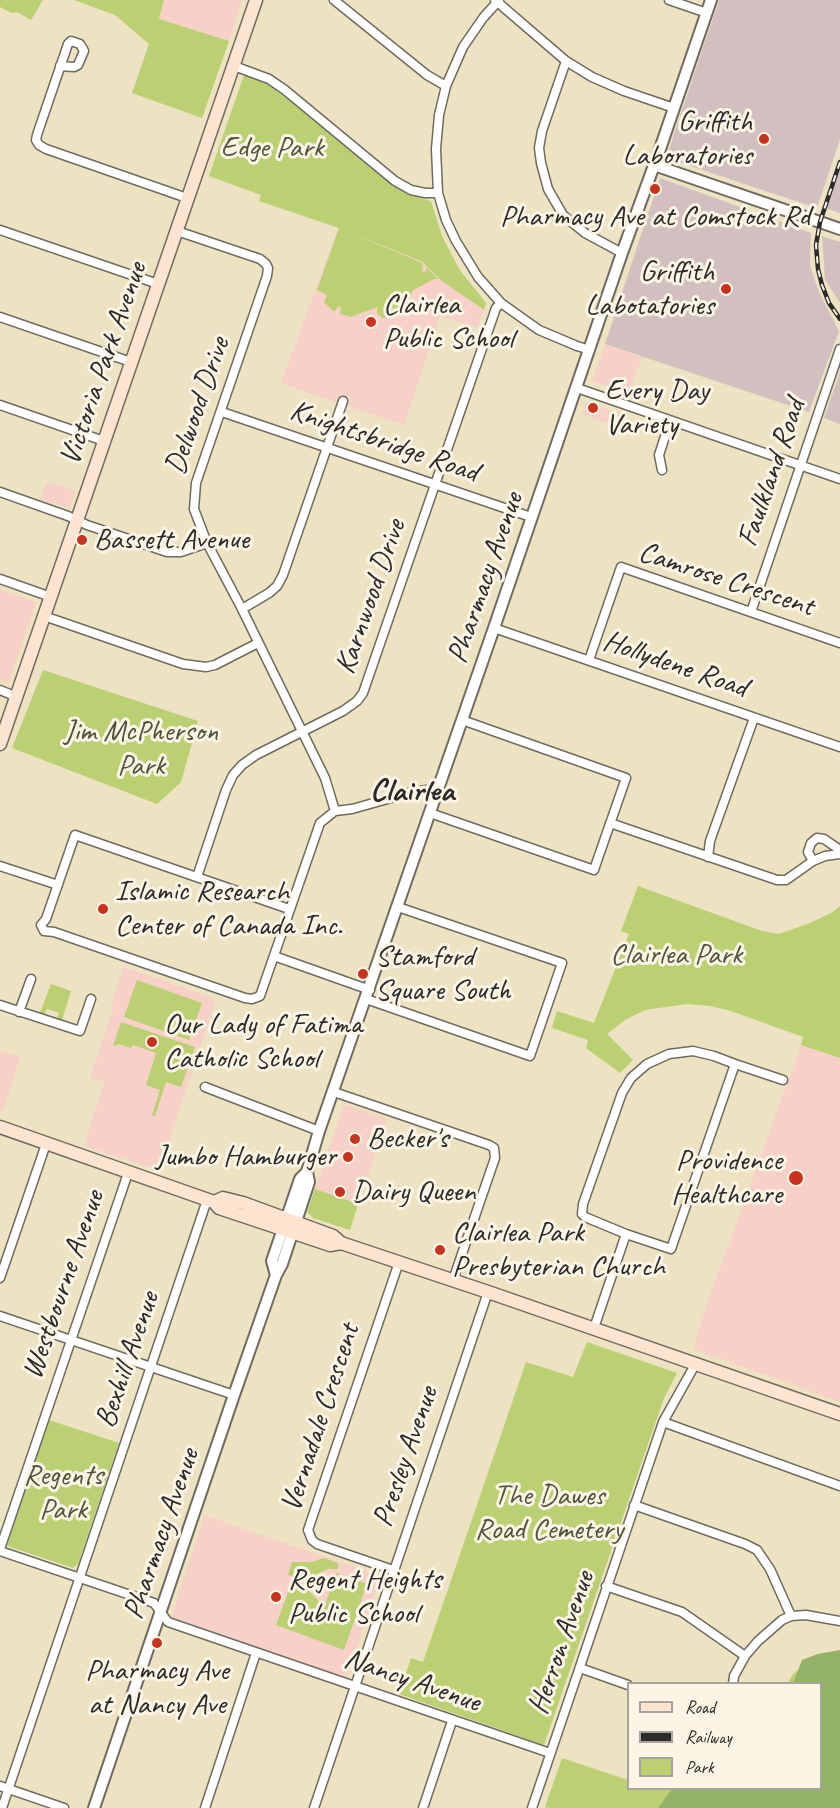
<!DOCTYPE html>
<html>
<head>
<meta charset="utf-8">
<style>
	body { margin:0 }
	#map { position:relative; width:840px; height:1808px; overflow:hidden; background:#ede2c1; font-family:Caveat,sans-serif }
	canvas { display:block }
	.legend { position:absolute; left:627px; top:1682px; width:195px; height:108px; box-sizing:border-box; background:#fcf5e5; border:2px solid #a8a49b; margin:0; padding:8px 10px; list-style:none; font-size:18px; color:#2b2b2b }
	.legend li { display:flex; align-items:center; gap:12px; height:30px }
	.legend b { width:30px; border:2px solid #a8a49b }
</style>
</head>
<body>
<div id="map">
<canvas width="840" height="1808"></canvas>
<ul class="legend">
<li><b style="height:8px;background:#fde4d1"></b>Road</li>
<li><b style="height:8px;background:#2b2b2b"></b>Railway</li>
<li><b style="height:16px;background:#bbcf73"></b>Park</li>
</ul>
</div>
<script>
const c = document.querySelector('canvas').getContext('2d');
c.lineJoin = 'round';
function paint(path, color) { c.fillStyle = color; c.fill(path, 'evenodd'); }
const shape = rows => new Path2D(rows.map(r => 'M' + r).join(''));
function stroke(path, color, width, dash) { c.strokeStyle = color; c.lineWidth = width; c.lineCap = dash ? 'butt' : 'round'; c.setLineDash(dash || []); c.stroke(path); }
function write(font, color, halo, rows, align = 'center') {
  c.font = font + ' Caveat,sans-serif'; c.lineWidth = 6; c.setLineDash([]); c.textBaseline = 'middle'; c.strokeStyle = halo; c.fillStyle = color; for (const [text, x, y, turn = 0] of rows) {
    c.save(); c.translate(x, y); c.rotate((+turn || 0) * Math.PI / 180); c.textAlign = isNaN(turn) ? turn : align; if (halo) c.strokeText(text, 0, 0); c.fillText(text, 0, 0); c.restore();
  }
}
paint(shape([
	[164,0,242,0,229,41,159,19],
	[338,228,421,261,442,281,484,310,478,328,440,316,404,425,281,383],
	[605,344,642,357,629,394,592,381],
	[586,402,621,414,616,426,582,414],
	[47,481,75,491,69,508,40,499],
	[0,589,36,602,8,684,0,681],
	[124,967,216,999,160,1171,84,1146,105,1080,90,1079,114,1006,111,1003],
	[801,1045,840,1058,840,1402,693,1349,709,1298],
	[0,1050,20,1057,3,1111,0,1111],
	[344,1104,387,1118,358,1204,315,1189],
	[204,1515,381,1576,347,1678,171,1618]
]), '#f7d1c7');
paint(shape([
	[719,0,840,0,840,139,817,208,666,158],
	[840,162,840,213,825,208],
	[660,178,811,233,810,265,818,290,839,331,809,412,605,344],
	[822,236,840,242,840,303,825,279],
	[840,372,840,424,824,418]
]), '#d2bfc0');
paint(shape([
	[0,0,43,0,31,20,17,12,12,13,0,7],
	[74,0,164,0,159,19,229,41,202,118,132,93,149,44,115,15],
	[244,75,258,79,274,88,400,189,410,195,431,201,442,236,459,269,486,303,484,310,442,281,421,261,351,233,420,262,423,265,422,271,425,272,427,268,438,279,434,279,413,290,402,312,391,307,394,314,385,318,382,318,377,313,377,307,351,317,340,314,341,308,338,306,335,311,333,311,324,302,327,295,317,290,339,228,259,201,261,195,209,176],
	[43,670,198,721,181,782,157,804,12,748],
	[638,886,762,931,779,934,810,923,833,912,840,906,840,1058,801,1045,803,1037,731,1011,710,1006,687,1004,645,1010,625,1020,607,1034,633,1060,620,1073,586,1048,588,1040,552,1028,557,1011,594,1023,629,934,621,931],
	[137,980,202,1003,189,1040,124,1017],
	[51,984,71,991,62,1020,57,1019,59,1013,47,1009,44,1014,40,1013],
	[121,1022,195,1047,181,1087,166,1082,155,1116,152,1115,160,1090,146,1085,156,1053,133,1045,131,1048,119,1044,113,1046],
	[315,1189,358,1204,350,1230,313,1218,307,1212],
	[587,1342,677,1373,664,1398,544,1745,399,1694,411,1658,423,1662,526,1362,573,1377],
	[49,1420,119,1443,78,1564,73,1568,10,1547,7,1545],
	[324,1558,338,1563,338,1569,328,1569,309,1578,300,1579,288,1575,292,1562,312,1562],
	[336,1573,367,1584,344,1650,276,1625,292,1581,299,1583,310,1592,319,1601,323,1611],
	[803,1666,823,1669,840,1808,549,1808,545,1807,562,1758,628,1780,628,1788,820,1788,820,1684,788,1683,793,1674]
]), '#bbcf73');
paint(shape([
	[840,1650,840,1808,658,1808,672,1789,820,1788,820,1684,793,1683,802,1660,818,1654]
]), '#94b265');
const minor = shape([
	[334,0,427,75,446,86],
	[495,0,566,61,592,77,624,91,674,108],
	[499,0,483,18,463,47,446,86,439,115,436,149,438,193,446,220,456,241,478,277,501,303,539,330,577,346,590,350],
	[669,0,707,13],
	[566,61,542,131,539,148,541,163,548,189,563,215,585,233,622,253],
	[60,66,74,67,78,65,84,51,80,44,71,41,68,44,39,129,37,135,36,140,39,145,46,149,187,198],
	[234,66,269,79,285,90,395,181,411,190,425,193,438,193],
	[0,230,158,284],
	[177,231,260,259,266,264,268,268,267,276,196,483,194,509,207,543,242,609,325,778,335,811],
	[0,317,131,362],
	[577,388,840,479],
	[0,405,104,441],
	[222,412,531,517],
	[662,470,659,455,670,421],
	[0,492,68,516,87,525,167,552,181,552,207,543],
	[0,579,51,597],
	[242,609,269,593,277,586,283,575,343,401],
	[751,612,840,349],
	[44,616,183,664,206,667,215,665,258,643],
	[494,628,840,747],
	[589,660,621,567,840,643],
	[0,690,17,697],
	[430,813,594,870,596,864,626,778,462,720],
	[610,823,777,880,786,880,813,861,825,856,840,854],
	[708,857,710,841,754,718],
	[813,861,808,852,811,843,817,838,824,839,840,850],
	[0,866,58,885],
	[197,877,226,790,233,775,242,765,256,755,343,711,357,701,363,693,496,308,501,303],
	[289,909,75,835,46,919,41,925,44,931,54,932,245,998,252,999,260,996,320,823,335,811,352,809,409,793,438,788],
	[274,956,370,990],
	[366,999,530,1056,562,963,398,907],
	[0,1005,80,1031,91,999],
	[19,1012,31,979],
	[735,1064,671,1249,626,1234,585,1217,582,1214,583,1204,622,1093,631,1078,647,1064,669,1054,693,1051,714,1056,735,1064,783,1080],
	[205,1087,319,1131],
	[334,1092,489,1145,494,1148,495,1158,453,1280],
	[0,1278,46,1144],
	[0,1316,234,1395],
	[594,1328,626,1234],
	[663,1422,840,1486],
	[634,1505,745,1544,757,1550,770,1569,791,1616],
	[0,1549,128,1173],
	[0,1551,154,1603,168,1622,550,1753],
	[393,1570,317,1544,312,1540,308,1530,399,1262],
	[606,1586,682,1612,745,1656],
	[580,1668,628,1685],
	[733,1684,734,1676,745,1656,758,1641,782,1620,791,1616,806,1615,840,1621],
	[0,1786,64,1808],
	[2,1808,207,1200],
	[205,1808,256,1653],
	[314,1808,488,1292],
	[423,1808,452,1721],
	[532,1808,663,1422,696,1363]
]);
const tertiary = shape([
	[654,165,840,229],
	[276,1275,272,1261,300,1179,307,1172],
	[94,1808,234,1395,276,1275,282,1264,309,1182,307,1172,319,1131,494,628,622,253,660,149,711,0]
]);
const secondary = shape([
	[0,744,256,0],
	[0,1127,214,1202,219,1208,330,1245,341,1243],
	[214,1202,223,1198,243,1203,333,1236,341,1243,488,1292,840,1414]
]);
stroke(minor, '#6f6b60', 11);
stroke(tertiary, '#6f6b60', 14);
stroke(secondary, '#6f6b60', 15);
stroke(minor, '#fff', 8);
stroke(tertiary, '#fff', 10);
stroke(secondary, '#fde4d1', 12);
const rail = shape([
	[840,162,820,222,816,245,818,269,822,285,829,303,840,319]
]);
stroke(rail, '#2b2b2b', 4.5);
stroke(rail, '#fcf5e5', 2, [7]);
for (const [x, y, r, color] of [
	[764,139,6,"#c8321e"],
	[655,189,6,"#c8321e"],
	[726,289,6,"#c8321e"],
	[371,322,6,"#c8321e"],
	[593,408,6,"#c8321e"],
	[82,540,6,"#c8321e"],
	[103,909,6,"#c8321e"],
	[363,974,6,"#c8321e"],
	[152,1042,6,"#c8321e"],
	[355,1139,6,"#c8321e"],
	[348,1157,6,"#c8321e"],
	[796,1178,8,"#c8321e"],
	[340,1192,6,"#c8321e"],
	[440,1250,6,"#c8321e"],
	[276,1597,6,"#c8321e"],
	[157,1643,6,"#c8321e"]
]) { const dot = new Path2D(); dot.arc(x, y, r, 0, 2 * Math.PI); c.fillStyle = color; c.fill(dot); stroke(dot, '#fcf5e5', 2); }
write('30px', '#2b2b2b', '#fcf5e5', [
	["Griffith",752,122,"right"],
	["Laboratories",752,156,"right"],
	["Pharmacy Ave at Comstock Rd",655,217,"center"],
	["Griffith",714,272,"right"],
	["Labotatories",714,306,"right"],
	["Clairlea",383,305],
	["Public School",383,339],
	["Every Day",605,391],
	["Variety",605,425],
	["Bassett Avenue",94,540],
	["Islamic Research",115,892],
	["Center of Canada Inc.",115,926],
	["Stamford",375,957],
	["Square South",375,991],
	["Our Lady of Fatima",164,1025],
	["Catholic School",164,1059],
	["Becker's",367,1139],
	["Jumbo Hamburger",336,1157,"right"],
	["Providence",782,1161,"right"],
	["Healthcare",782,1195,"right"],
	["Dairy Queen",352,1192],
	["Clairlea Park",452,1233],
	["Presbyterian Church",452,1267],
	["Regent Heights",288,1580],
	["Public School",288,1614],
	["Pharmacy Ave",157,1671,"center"],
	["at Nancy Ave",157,1705,"center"]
], 'left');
write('30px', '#4f543d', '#fcf5e5', [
	["Edge Park",272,148],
	["Jim McPherson",141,732],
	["Park",141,766],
	["Clairlea Park",676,955],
	["Regents",63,1476],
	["Park",63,1510],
	["The Dawes",549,1496],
	["Road Cemetery",549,1530]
]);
write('30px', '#2b2b2b', '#fcf5e5', [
	["Victoria Park Avenue",104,364,-71],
	["Delwood Drive",198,406,-71],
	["Knightsbridge Road",384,442,19],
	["Faulkland Road",772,473,-71],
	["Pharmacy Avenue",486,578,-71],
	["Camrose Crescent",726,580,18],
	["Karnwood Drive",371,597,-71],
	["Hollydene Road",675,665,19],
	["Westbourne Avenue",64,1285,-71],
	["Bexhill Avenue",128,1360,-71],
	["Vernadale Crescent",321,1418,-72],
	["Presley Avenue",406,1457,-71],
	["Pharmacy Avenue",162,1534,-71],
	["Herron Avenue",562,1643,-71],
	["Nancy Avenue",412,1681,19]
]);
write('bold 32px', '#2b2b2b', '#fcf5e5', [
	["Clairlea",412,792]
]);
</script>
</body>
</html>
